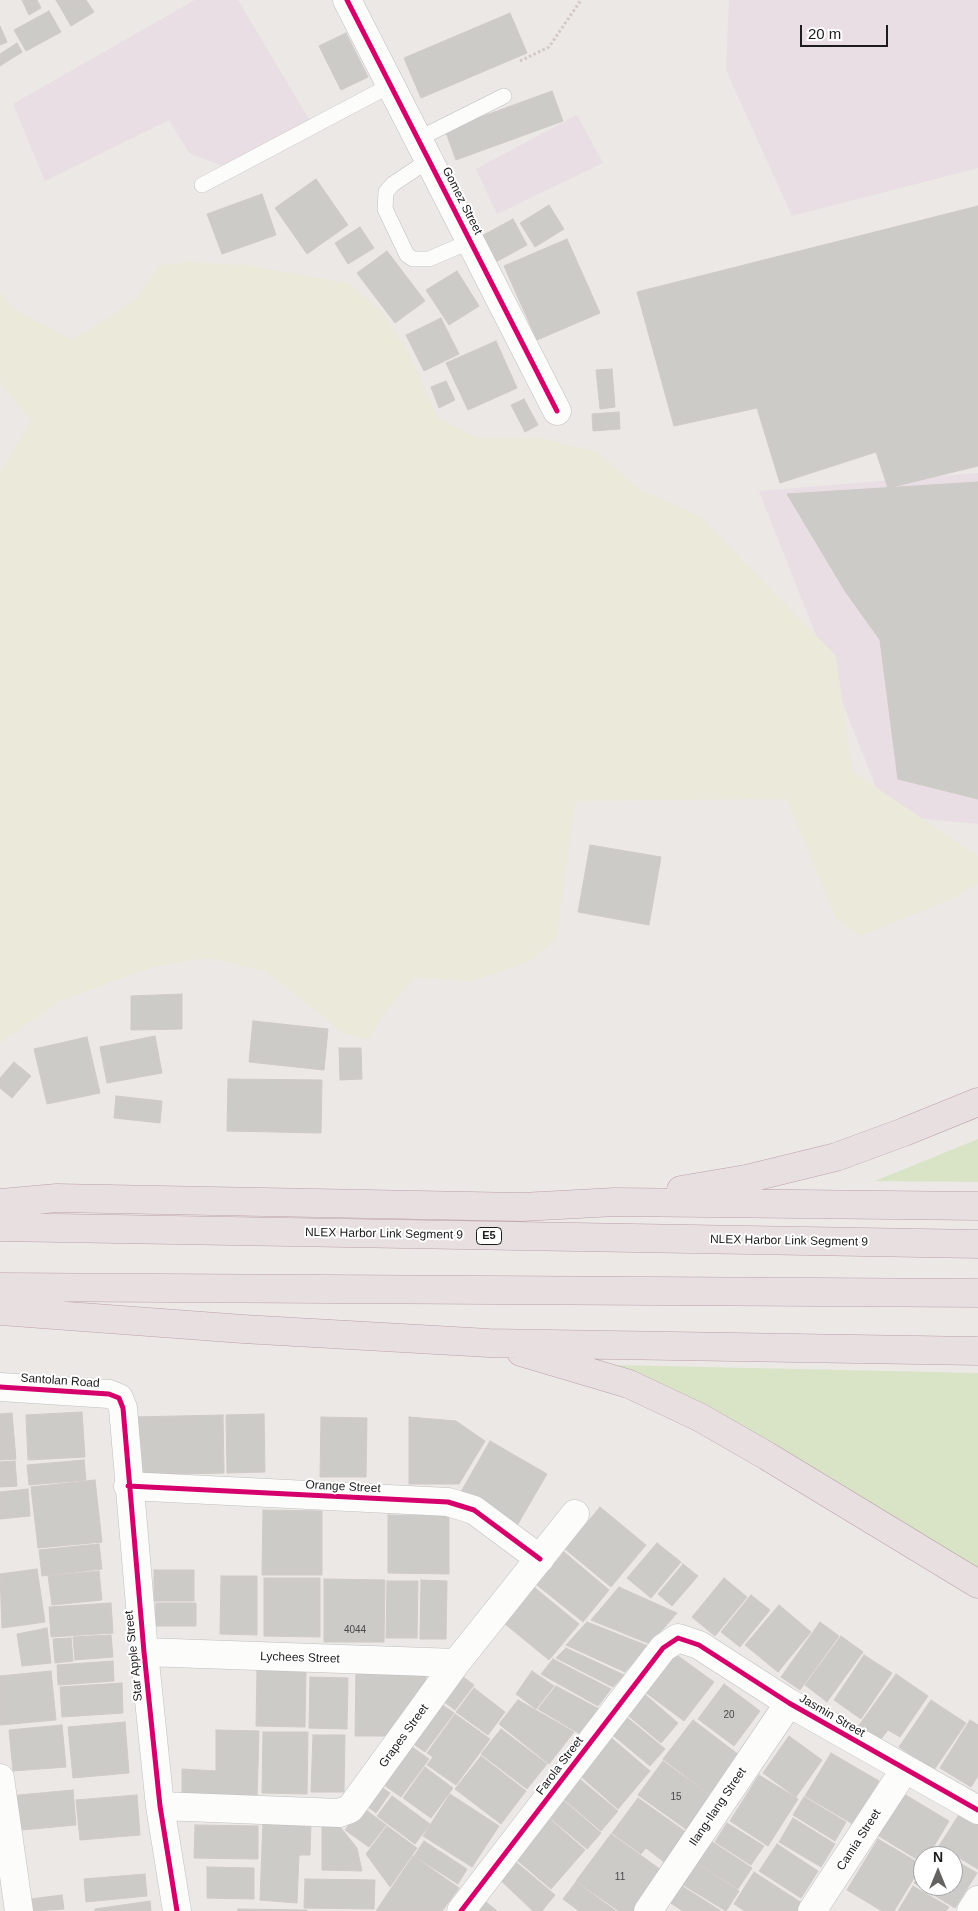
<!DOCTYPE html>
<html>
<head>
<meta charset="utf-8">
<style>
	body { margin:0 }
	#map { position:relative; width:978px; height:1911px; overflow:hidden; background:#ebe8e5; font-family:Arial,sans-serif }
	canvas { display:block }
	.north { position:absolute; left:913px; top:1846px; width:50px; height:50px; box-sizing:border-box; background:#fff; border:1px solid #a4a4a4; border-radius:50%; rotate:0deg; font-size:14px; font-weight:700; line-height:20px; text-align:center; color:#1c1c1c }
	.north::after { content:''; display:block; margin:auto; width:18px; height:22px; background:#646362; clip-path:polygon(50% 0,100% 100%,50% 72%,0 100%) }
	.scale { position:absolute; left:800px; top:25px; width:88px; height:22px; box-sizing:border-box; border:2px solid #1c1c1c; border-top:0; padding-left:6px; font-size:15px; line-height:18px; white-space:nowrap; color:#1c1c1c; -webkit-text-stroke:4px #fff; paint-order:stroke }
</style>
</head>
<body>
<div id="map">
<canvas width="978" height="1911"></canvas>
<div class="north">N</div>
<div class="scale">20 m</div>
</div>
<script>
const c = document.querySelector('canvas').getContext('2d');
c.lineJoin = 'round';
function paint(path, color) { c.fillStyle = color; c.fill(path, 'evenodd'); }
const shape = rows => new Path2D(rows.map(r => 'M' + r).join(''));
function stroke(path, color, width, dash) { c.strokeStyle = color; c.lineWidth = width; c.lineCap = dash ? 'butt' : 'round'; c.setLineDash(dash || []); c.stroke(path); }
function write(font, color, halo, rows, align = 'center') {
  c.font = font + ' Arial,sans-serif'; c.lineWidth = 4; c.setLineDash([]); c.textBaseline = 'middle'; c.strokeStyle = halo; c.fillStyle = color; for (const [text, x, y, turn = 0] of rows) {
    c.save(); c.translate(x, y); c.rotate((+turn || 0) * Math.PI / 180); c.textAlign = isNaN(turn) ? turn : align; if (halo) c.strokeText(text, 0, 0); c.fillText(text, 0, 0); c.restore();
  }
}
paint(shape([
	[195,0,238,0,310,121,226,167,189,153,169,120,45,181,13,104],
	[729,0,978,0,978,168,792,216,726,70],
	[577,115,603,163,497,214,476,169],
	[978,473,978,824,887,815,759,491]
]), '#e8dee4');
paint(shape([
	[188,262,246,265,349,283,382,312,409,354,437,417,479,438,542,438,597,452,641,490,700,516,836,656,852,771,978,856,978,884,955,898,860,936,836,919,787,799,575,801,556,940,530,961,471,981,415,977,383,1015,368,1039,345,1034,265,971,209,958,155,966,60,1001,0,1043,0,473,31,421,0,382,0,293,14,309,71,339,94,327,137,298,160,265]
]), '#eae9da');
paint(shape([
	[978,1139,978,1182,875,1181],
	[613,1365,978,1373,978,1569,709,1410]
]), '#d9e4c7');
const building = shape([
	[22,0,37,0,41,8,29,15,22,0],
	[56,0,86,0,94,12,71,26,56,0],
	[49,11,61,32,26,51,14,30,49,11],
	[510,13,527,53,421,98,404,58,510,13],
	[0,26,7,42,0,45,0,26],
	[346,33,368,77,341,90,319,46,346,33],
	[17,43,22,52,0,66,0,54,17,43],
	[552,91,563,121,456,160,445,130,552,91],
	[316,179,348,225,307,254,275,208,316,179],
	[262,194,276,235,222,254,207,214,262,194],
	[549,205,564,229,535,247,520,223,549,205],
	[978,206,978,466,888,488,876,452,780,483,757,408,674,426,637,292,978,206],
	[513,219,527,245,492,264,478,238,513,219],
	[360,227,374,248,348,264,335,243,360,227],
	[567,239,600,313,537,340,504,266,567,239],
	[387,251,425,301,395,323,357,273,387,251],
	[457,271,479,306,449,325,426,290,457,271],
	[441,318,459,354,424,371,406,335,441,318],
	[496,341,517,388,468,410,446,363,496,341],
	[612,369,615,407,600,409,596,370,612,369],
	[446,381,455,400,439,408,431,387,446,381],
	[524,399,538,425,525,432,511,405,524,399],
	[619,412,620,429,593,431,592,414,619,412],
	[978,482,978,799,898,779,880,640,845,591,787,494,978,482],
	[590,845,661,857,649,925,578,912,590,845],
	[182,994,182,1029,131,1030,131,996,182,994],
	[253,1021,328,1029,324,1070,249,1062,253,1021],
	[155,1036,162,1073,107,1083,100,1047,155,1036],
	[87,1037,100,1093,47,1104,34,1049,87,1037],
	[339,1048,361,1048,362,1079,340,1080,339,1048],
	[14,1062,31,1076,12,1098,0,1088,0,1078,14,1062],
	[228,1079,322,1080,321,1133,227,1131,228,1079],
	[116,1096,162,1101,160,1123,114,1118,116,1096],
	[82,1412,85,1457,28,1460,26,1415,82,1412],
	[12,1413,16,1459,0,1460,0,1414,12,1413],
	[264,1414,265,1472,227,1473,226,1415,264,1414],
	[223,1415,224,1473,134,1475,133,1417,223,1415],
	[321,1417,367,1418,366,1477,320,1477,321,1417],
	[409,1417,456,1421,485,1441,459,1484,409,1484,409,1417],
	[490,1441,547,1474,515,1529,458,1497,490,1441],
	[84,1460,86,1480,29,1485,27,1465,84,1460],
	[15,1461,17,1486,0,1487,0,1462,15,1461],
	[95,1480,102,1542,38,1548,31,1487,95,1480],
	[28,1489,30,1516,0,1519,0,1492,28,1489],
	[600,1507,646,1545,611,1587,565,1549,600,1507],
	[263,1510,322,1511,322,1575,262,1575,263,1510],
	[388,1515,449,1516,449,1574,388,1573,388,1515],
	[657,1543,681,1562,651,1598,627,1578,657,1543],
	[99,1544,102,1569,42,1576,39,1550,99,1544],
	[564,1552,609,1590,583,1622,537,1585,564,1552],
	[683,1564,698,1576,672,1606,658,1594,683,1564],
	[37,1569,45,1622,2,1628,0,1574,37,1569],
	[154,1570,194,1570,194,1601,154,1601,154,1570],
	[99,1571,102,1600,52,1605,48,1576,99,1571],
	[221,1576,257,1576,257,1635,220,1634,221,1576],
	[264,1578,320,1578,320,1637,264,1636,264,1578],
	[724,1578,747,1597,715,1636,692,1617,724,1578],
	[324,1579,385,1580,384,1642,324,1642,324,1579],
	[421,1580,447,1581,446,1639,420,1639,421,1580],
	[387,1581,418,1581,417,1638,386,1638,387,1581],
	[529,1583,579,1624,549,1660,499,1619,529,1583],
	[619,1587,677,1613,650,1644,591,1620,619,1587],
	[751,1595,770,1610,740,1647,721,1632,751,1595],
	[111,1603,113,1633,51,1637,49,1607,111,1603],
	[156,1603,196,1603,196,1626,155,1626,156,1603],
	[779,1605,811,1632,778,1672,745,1645,779,1605],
	[587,1622,648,1646,625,1672,566,1645,587,1622],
	[820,1622,839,1636,800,1690,781,1677,820,1622],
	[47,1628,51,1663,22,1666,17,1634,47,1628],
	[111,1635,113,1657,75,1660,73,1637,111,1635],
	[841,1636,863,1652,827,1702,805,1685,841,1636],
	[71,1638,73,1661,55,1663,53,1639,71,1638],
	[566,1648,624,1675,613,1687,556,1658,566,1648],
	[674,1653,714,1682,684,1721,645,1692,674,1653],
	[864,1655,892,1673,861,1719,834,1700,864,1655],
	[553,1659,611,1689,598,1706,541,1674,553,1659],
	[113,1661,114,1681,58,1685,57,1665,113,1661],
	[257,1669,306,1670,305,1727,256,1726,257,1669],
	[356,1670,426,1671,426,1693,388,1736,355,1736,356,1670],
	[51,1671,56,1720,0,1725,0,1676,51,1671],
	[532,1671,554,1686,536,1709,516,1694,532,1671],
	[458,1673,474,1685,455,1710,439,1698,458,1673],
	[896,1674,928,1696,900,1737,888,1730,878,1743,857,1728,896,1674],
	[310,1677,348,1678,347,1729,309,1728,310,1677],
	[122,1683,123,1713,62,1717,60,1687,122,1683],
	[724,1684,760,1711,734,1746,698,1719,724,1684],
	[556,1686,599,1709,580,1734,538,1709,556,1686],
	[474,1688,505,1712,488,1735,456,1712,474,1688],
	[642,1692,678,1723,661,1743,625,1713,642,1692],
	[518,1700,574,1732,549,1764,499,1724,518,1700],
	[931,1700,966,1723,934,1770,899,1747,931,1700],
	[437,1701,454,1713,425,1752,408,1740,437,1701],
	[455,1714,490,1739,456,1785,427,1765,433,1757,427,1753,455,1714],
	[624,1715,665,1749,650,1766,609,1732,624,1715],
	[693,1720,739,1755,709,1794,663,1759,693,1720],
	[970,1720,978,1725,978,1776,971,1787,940,1768,970,1720],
	[125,1722,129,1773,73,1778,68,1727,125,1722],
	[62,1725,66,1767,13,1771,9,1730,62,1725],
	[501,1729,547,1764,527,1789,481,1754,501,1729],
	[216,1730,259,1731,257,1800,182,1798,182,1769,216,1771,216,1730],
	[263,1732,308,1732,307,1794,262,1793,263,1732],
	[313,1735,345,1735,344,1792,311,1792,313,1735],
	[609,1736,650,1771,618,1809,577,1773,609,1736],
	[789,1736,822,1760,796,1797,763,1773,789,1736],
	[408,1744,429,1759,401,1797,380,1782,408,1744],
	[831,1753,879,1781,853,1824,805,1796,831,1753],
	[481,1756,526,1791,501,1824,455,1789,481,1756],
	[663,1761,715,1799,690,1832,638,1795,663,1761],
	[425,1767,453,1788,431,1818,403,1798,425,1767],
	[759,1775,798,1799,768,1846,730,1821,759,1775],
	[576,1776,618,1811,601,1831,559,1795,576,1776],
	[377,1784,390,1793,376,1813,363,1803,377,1784],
	[73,1790,76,1825,11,1831,8,1796,73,1790],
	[899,1791,949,1821,928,1856,923,1856,923,1863,874,1833,899,1791],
	[450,1794,499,1826,472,1867,423,1836,450,1794],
	[137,1795,140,1835,80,1840,76,1800,137,1795],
	[392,1796,430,1824,415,1844,377,1816,392,1796],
	[804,1797,846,1822,835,1841,793,1815,804,1797],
	[638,1798,690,1835,668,1865,646,1848,641,1854,612,1833,638,1798],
	[563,1800,601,1833,587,1849,549,1817,563,1800],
	[362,1807,386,1825,369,1847,345,1830,362,1807],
	[960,1813,978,1823,978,1869,939,1846,960,1813],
	[544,1814,585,1850,551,1889,510,1854,544,1814],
	[793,1818,835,1844,821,1867,779,1842,793,1818],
	[263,1821,311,1822,310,1855,299,1855,297,1903,260,1900,263,1821],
	[727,1823,764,1846,751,1865,715,1842,727,1823],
	[195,1825,258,1826,258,1859,194,1858,195,1825],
	[322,1826,341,1828,357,1848,362,1871,322,1870,322,1826],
	[387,1826,417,1848,390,1887,366,1854,387,1826],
	[611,1834,664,1872,635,1911,619,1911,576,1881,611,1834],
	[706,1838,752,1868,738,1889,692,1860,706,1838],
	[878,1839,922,1865,894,1911,882,1911,847,1890,878,1839],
	[424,1841,467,1869,458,1884,414,1856,424,1841],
	[777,1844,818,1871,801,1898,759,1871,777,1844],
	[936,1848,948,1856,931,1856,936,1848],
	[413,1856,459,1888,442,1911,376,1911,413,1856],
	[510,1857,555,1895,542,1911,533,1911,496,1876,510,1857],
	[953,1859,977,1873,955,1908,914,1883,923,1869,923,1886,953,1886,953,1859],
	[694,1862,739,1891,726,1911,680,1883,694,1862],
	[207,1867,254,1868,254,1899,207,1898,207,1867],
	[754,1872,805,1905,801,1911,745,1911,734,1904,754,1872],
	[145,1874,147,1896,86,1902,84,1879,145,1874],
	[305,1879,375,1880,374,1909,304,1908,305,1879],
	[576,1882,616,1911,579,1911,563,1899,576,1882],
	[677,1883,721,1911,683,1911,666,1900,677,1883],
	[913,1886,949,1907,946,1911,898,1911,913,1886],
	[62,1895,64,1909,32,1911,30,1899,62,1895],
	[480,1897,497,1911,469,1911,480,1897],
	[150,1901,151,1911,95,1911,95,1909,150,1901],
	[238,1909,307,1910,307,1911,238,1911,238,1909]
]);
paint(building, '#cdcbc8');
stroke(building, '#cecac7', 1);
const lane = shape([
	[418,139,504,96],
	[429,160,393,184,386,192,385,209,407,255,413,259,429,259,471,241],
	[202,185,391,85]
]);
const street = shape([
	[347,0,557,411],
	[0,1387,109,1394,119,1398,123,1408,144,1652,160,1806,177,1911],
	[128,1486,448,1502,474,1510,540,1559],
	[144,1652,456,1663],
	[0,1778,19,1911],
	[160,1806,339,1813,350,1809,456,1663,575,1514],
	[461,1911,663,1648,678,1638,699,1645,789,1703,978,1810],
	[648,1911,789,1703],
	[812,1911,905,1769],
	[971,1911,978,1900]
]);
const highway = shape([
	[681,1190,746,1179,836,1157,904,1132,978,1102],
	[0,1203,57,1198,522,1207,615,1202,978,1206],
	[0,1227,978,1244],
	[0,1287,978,1293],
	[0,1311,243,1329,489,1343,978,1351],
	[521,1352,629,1384,701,1418,767,1456,978,1584]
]);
stroke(lane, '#c0bfbd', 16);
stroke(street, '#c0bfbd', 29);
stroke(highway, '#bca0aa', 29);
stroke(shape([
	[520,61,549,47,581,0]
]), '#d4c7c7', 3, [2.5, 2.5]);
stroke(lane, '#fcfcfb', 15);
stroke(street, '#fcfcfb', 28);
stroke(highway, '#e8dfe1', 28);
stroke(shape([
	[347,0,557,411],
	[0,1387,109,1394,119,1398,123,1408,144,1652,160,1806,177,1911],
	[128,1486,448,1502,474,1510,540,1559],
	[461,1911,663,1648,678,1638,699,1645,789,1703,978,1810]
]), '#d6006c', 5);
write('10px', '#484847', null, [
	["4044",355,1630],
	["20",729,1715],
	["15",676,1797],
	["11",620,1877]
]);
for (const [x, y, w] of [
	[489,1236,25]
]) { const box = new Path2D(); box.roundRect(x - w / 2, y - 8.5, w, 17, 4); c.fillStyle = '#fff'; c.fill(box); stroke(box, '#1c1c1c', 1); }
write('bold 11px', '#1c1c1c', null, [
	["E5",489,1236]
]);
write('12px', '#1c1c1c', '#fff', [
	["Gomez Street",462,201,63],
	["NLEX Harbor Link Segment 9",384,1234,1],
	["NLEX Harbor Link Segment 9",789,1241,1],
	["Santolan Road",60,1381,4],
	["Orange Street",343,1487,3],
	["Star Apple Street",134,1656,-96],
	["Lychees Street",300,1658,2],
	["Jasmin Street",832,1716,30],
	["Grapes Street",404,1736,-54],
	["Farola Street",560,1766,-53],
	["Ilang-Ilang Street",718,1807,-56],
	["Camia Street",859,1840,-57]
]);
</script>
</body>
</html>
